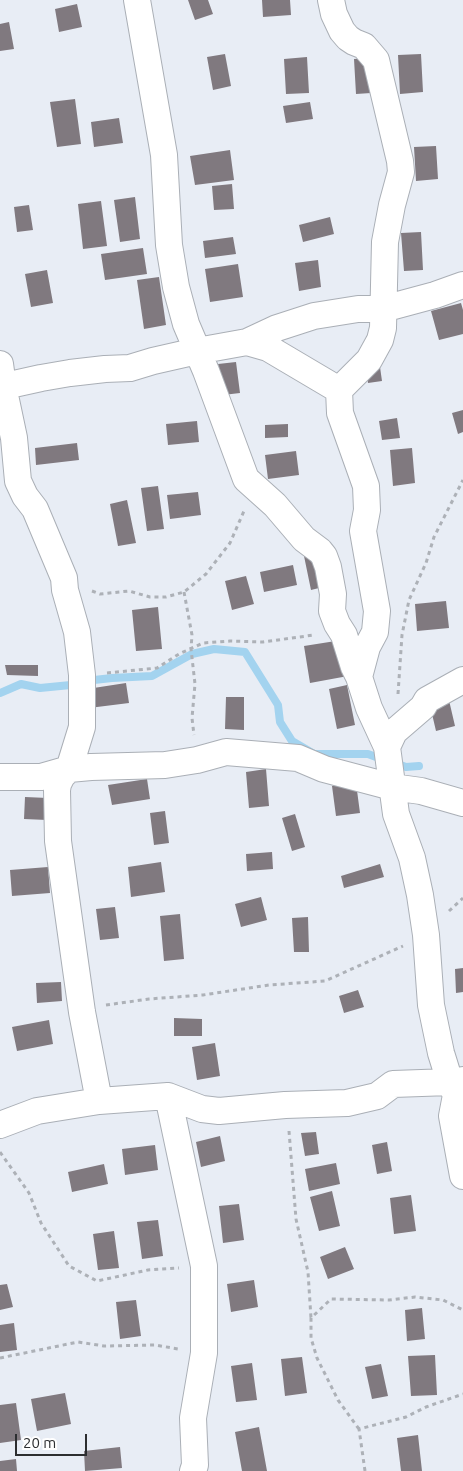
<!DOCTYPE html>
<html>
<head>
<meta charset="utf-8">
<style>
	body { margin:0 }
	#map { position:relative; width:463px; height:1471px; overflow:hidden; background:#e8edf5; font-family:Ubuntu,sans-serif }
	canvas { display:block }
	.scale { position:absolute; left:15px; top:1434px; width:72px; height:22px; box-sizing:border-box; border:2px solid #2c2e30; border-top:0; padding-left:6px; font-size:15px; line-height:18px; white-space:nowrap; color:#2c2e30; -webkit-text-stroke:4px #fff; paint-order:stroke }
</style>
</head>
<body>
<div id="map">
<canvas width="463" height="1471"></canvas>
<div class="scale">20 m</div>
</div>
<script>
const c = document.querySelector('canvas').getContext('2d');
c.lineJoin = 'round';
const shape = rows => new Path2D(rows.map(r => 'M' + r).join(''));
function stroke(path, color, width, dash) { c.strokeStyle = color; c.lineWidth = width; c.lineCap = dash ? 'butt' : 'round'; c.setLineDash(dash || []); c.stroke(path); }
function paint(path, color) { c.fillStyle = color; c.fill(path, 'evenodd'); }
stroke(shape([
	[0,693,21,684,40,688,81,684,85,681,112,678,152,676,192,654,214,649,245,652,278,705,280,722,292,741,314,754,368,754,384,760],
	[395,763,406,767,419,766]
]), '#a3d3ef', 8);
paint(shape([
	[188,0,208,0,213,14,195,20],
	[262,0,290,0,291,15,263,17],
	[77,4,82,27,59,32,55,9],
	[9,22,14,49,0,51,0,24],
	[225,54,231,86,213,90,207,57],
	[421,54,423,92,400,94,398,55],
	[307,57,309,93,286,94,284,59],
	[369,58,371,93,356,94,354,59],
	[75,99,81,144,57,147,50,102],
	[310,102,313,119,286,123,283,106],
	[119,118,123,143,94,147,91,122],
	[436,146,438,179,416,181,414,147],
	[230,150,234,180,195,185,190,156],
	[232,184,234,209,214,210,212,186],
	[135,197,140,239,120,242,114,200],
	[101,201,107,246,83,249,78,204],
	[29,205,33,230,17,232,14,207],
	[330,217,334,234,303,242,299,225],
	[421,232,423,270,404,271,401,233],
	[233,237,236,254,205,258,203,241],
	[143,248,147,274,105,280,101,254],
	[318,260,321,287,299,291,295,263],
	[238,264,243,297,210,302,205,269],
	[47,270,53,303,31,307,25,274],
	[159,277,166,325,144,329,137,280],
	[461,303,463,310,463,334,439,340,431,311],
	[236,362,240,393,223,395,218,364],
	[380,367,382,381,368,383,366,369],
	[463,410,463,432,458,434,452,413],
	[397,418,400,438,382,440,379,421],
	[197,421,199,442,168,445,166,424],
	[288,424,288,437,265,438,265,425],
	[77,443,79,460,36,465,35,448],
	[412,448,415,483,393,486,390,450],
	[296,451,299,475,268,479,265,455],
	[158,486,164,529,147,531,141,488],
	[198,492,201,515,170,519,167,495],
	[127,500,136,543,118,546,110,504],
	[320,553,327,586,311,590,304,556],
	[293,565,297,585,264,592,260,572],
	[246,576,254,604,232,610,225,581],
	[446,601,449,628,417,631,415,604],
	[158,607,162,649,136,651,132,610],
	[342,640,348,676,310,683,304,646],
	[5,665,38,665,38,676,7,675],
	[126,683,129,703,89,708,87,689],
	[347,685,355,725,337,729,329,689],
	[448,696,455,726,436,731,429,701],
	[226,697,244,697,244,730,225,729],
	[266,769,269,806,249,808,246,772],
	[147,779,150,799,112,805,108,785],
	[356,783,360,813,336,816,332,786],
	[25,797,48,798,47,820,24,819],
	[165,811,169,843,154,845,150,813],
	[295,814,305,847,292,851,282,818],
	[272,852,273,869,247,871,246,854],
	[161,862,165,892,131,897,128,867],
	[380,864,384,877,344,888,341,876],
	[48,867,50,893,12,896,10,870],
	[261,897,267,920,241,927,235,904],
	[115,907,119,938,100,940,96,909],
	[180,914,184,959,164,961,160,916],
	[308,917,309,952,294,952,292,918],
	[463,968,463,992,456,993,455,969],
	[61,982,62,1001,37,1003,36,983],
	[358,990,364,1007,344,1013,339,996],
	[174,1018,202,1019,202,1036,174,1036],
	[49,1020,53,1044,17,1051,12,1027],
	[215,1043,220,1076,197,1080,192,1047],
	[316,1132,319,1154,305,1156,301,1133],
	[220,1136,225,1161,201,1167,196,1142],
	[387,1142,392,1171,377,1174,372,1145],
	[155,1145,158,1170,125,1175,122,1149],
	[336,1163,340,1184,309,1191,305,1169],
	[104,1164,108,1184,72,1192,68,1172],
	[332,1191,340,1226,319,1231,310,1197],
	[411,1195,416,1231,394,1234,390,1198],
	[239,1204,244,1240,223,1243,219,1206],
	[158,1220,163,1256,142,1259,137,1222],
	[114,1231,119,1268,98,1270,93,1234],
	[345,1247,354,1269,328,1279,320,1257],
	[254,1280,258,1307,231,1312,227,1284],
	[7,1284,13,1307,0,1310,0,1285],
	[136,1300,141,1336,120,1339,116,1302],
	[422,1308,425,1339,407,1341,405,1310],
	[14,1323,17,1350,0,1352,0,1325],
	[435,1355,437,1395,411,1396,408,1356],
	[302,1357,307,1393,285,1396,281,1359],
	[252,1363,257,1400,236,1402,231,1366],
	[381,1364,388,1396,372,1399,365,1367],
	[65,1393,71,1424,37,1431,31,1399],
	[16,1403,21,1440,0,1443,0,1405],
	[259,1427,267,1471,242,1471,235,1432],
	[418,1435,422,1471,401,1471,397,1438],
	[120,1447,122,1468,85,1471,84,1451],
	[16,1459,17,1471,0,1471,0,1461]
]), '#80797f');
const minor = shape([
	[137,0,164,155,169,245,176,287,186,324,206,371,246,479,275,505,304,539,320,551,324,556,328,567,333,594,332,611,337,624,344,635,354,667,359,677],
	[331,0,334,14,342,31,348,38,354,42,364,46,376,60,400,161,401,172,392,205,385,242,383,328,380,340,369,360,339,390,340,413,366,486,367,510,363,531,377,611,375,632,367,647,359,677,369,708,387,747,396,814,412,858,420,895,426,935,431,1005,441,1053,450,1082,456,1095,452,1116,463,1176],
	[247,342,268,348,339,390],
	[0,364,3,386,14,438,18,481,25,496,35,509,64,578,65,590,77,632,82,675,82,727,69,769,62,776,58,784,57,790,58,841,82,1012,99,1101],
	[0,387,41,378,70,373,105,369,130,368,153,361,197,351,247,342,277,328,314,316,358,309,383,309,435,295,463,285],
	[387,747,394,732,423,707,427,700,463,680],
	[0,777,41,777,69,769,91,767,165,765,197,760,226,752,298,758,324,769,392,787,421,791,463,803],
	[168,1096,204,1266,204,1353,193,1418,195,1465,193,1471],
	[0,1125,37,1111,99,1101,168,1096,202,1109,219,1111,285,1105,347,1103,377,1096,393,1084,450,1082,463,1080]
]);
stroke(minor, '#aaafb6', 28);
stroke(shape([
	[92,591,100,594,129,591,150,597,166,597,184,592,206,574,230,543,244,511],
	[184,592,192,635,191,649,195,684,192,718,194,735],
	[107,673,157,668,179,654,203,643,230,641,263,642,314,635],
	[398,694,402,635,409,600,426,563,434,537,463,480],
	[449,911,463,898],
	[106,1005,149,999,203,995,269,985,325,981,403,946],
	[289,1131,296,1219,308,1272,311,1318],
	[0,1152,29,1193,41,1223,69,1266,97,1281,148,1270,179,1268],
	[0,1358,78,1342,104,1346,155,1345,178,1349],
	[359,1429,338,1400,317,1358,311,1338,311,1318,331,1299,389,1300,415,1297,443,1300,463,1310],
	[365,1471,359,1429,406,1417,426,1407,463,1394]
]), '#adb1b7', 3, [4, 4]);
stroke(minor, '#fff', 26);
</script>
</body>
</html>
